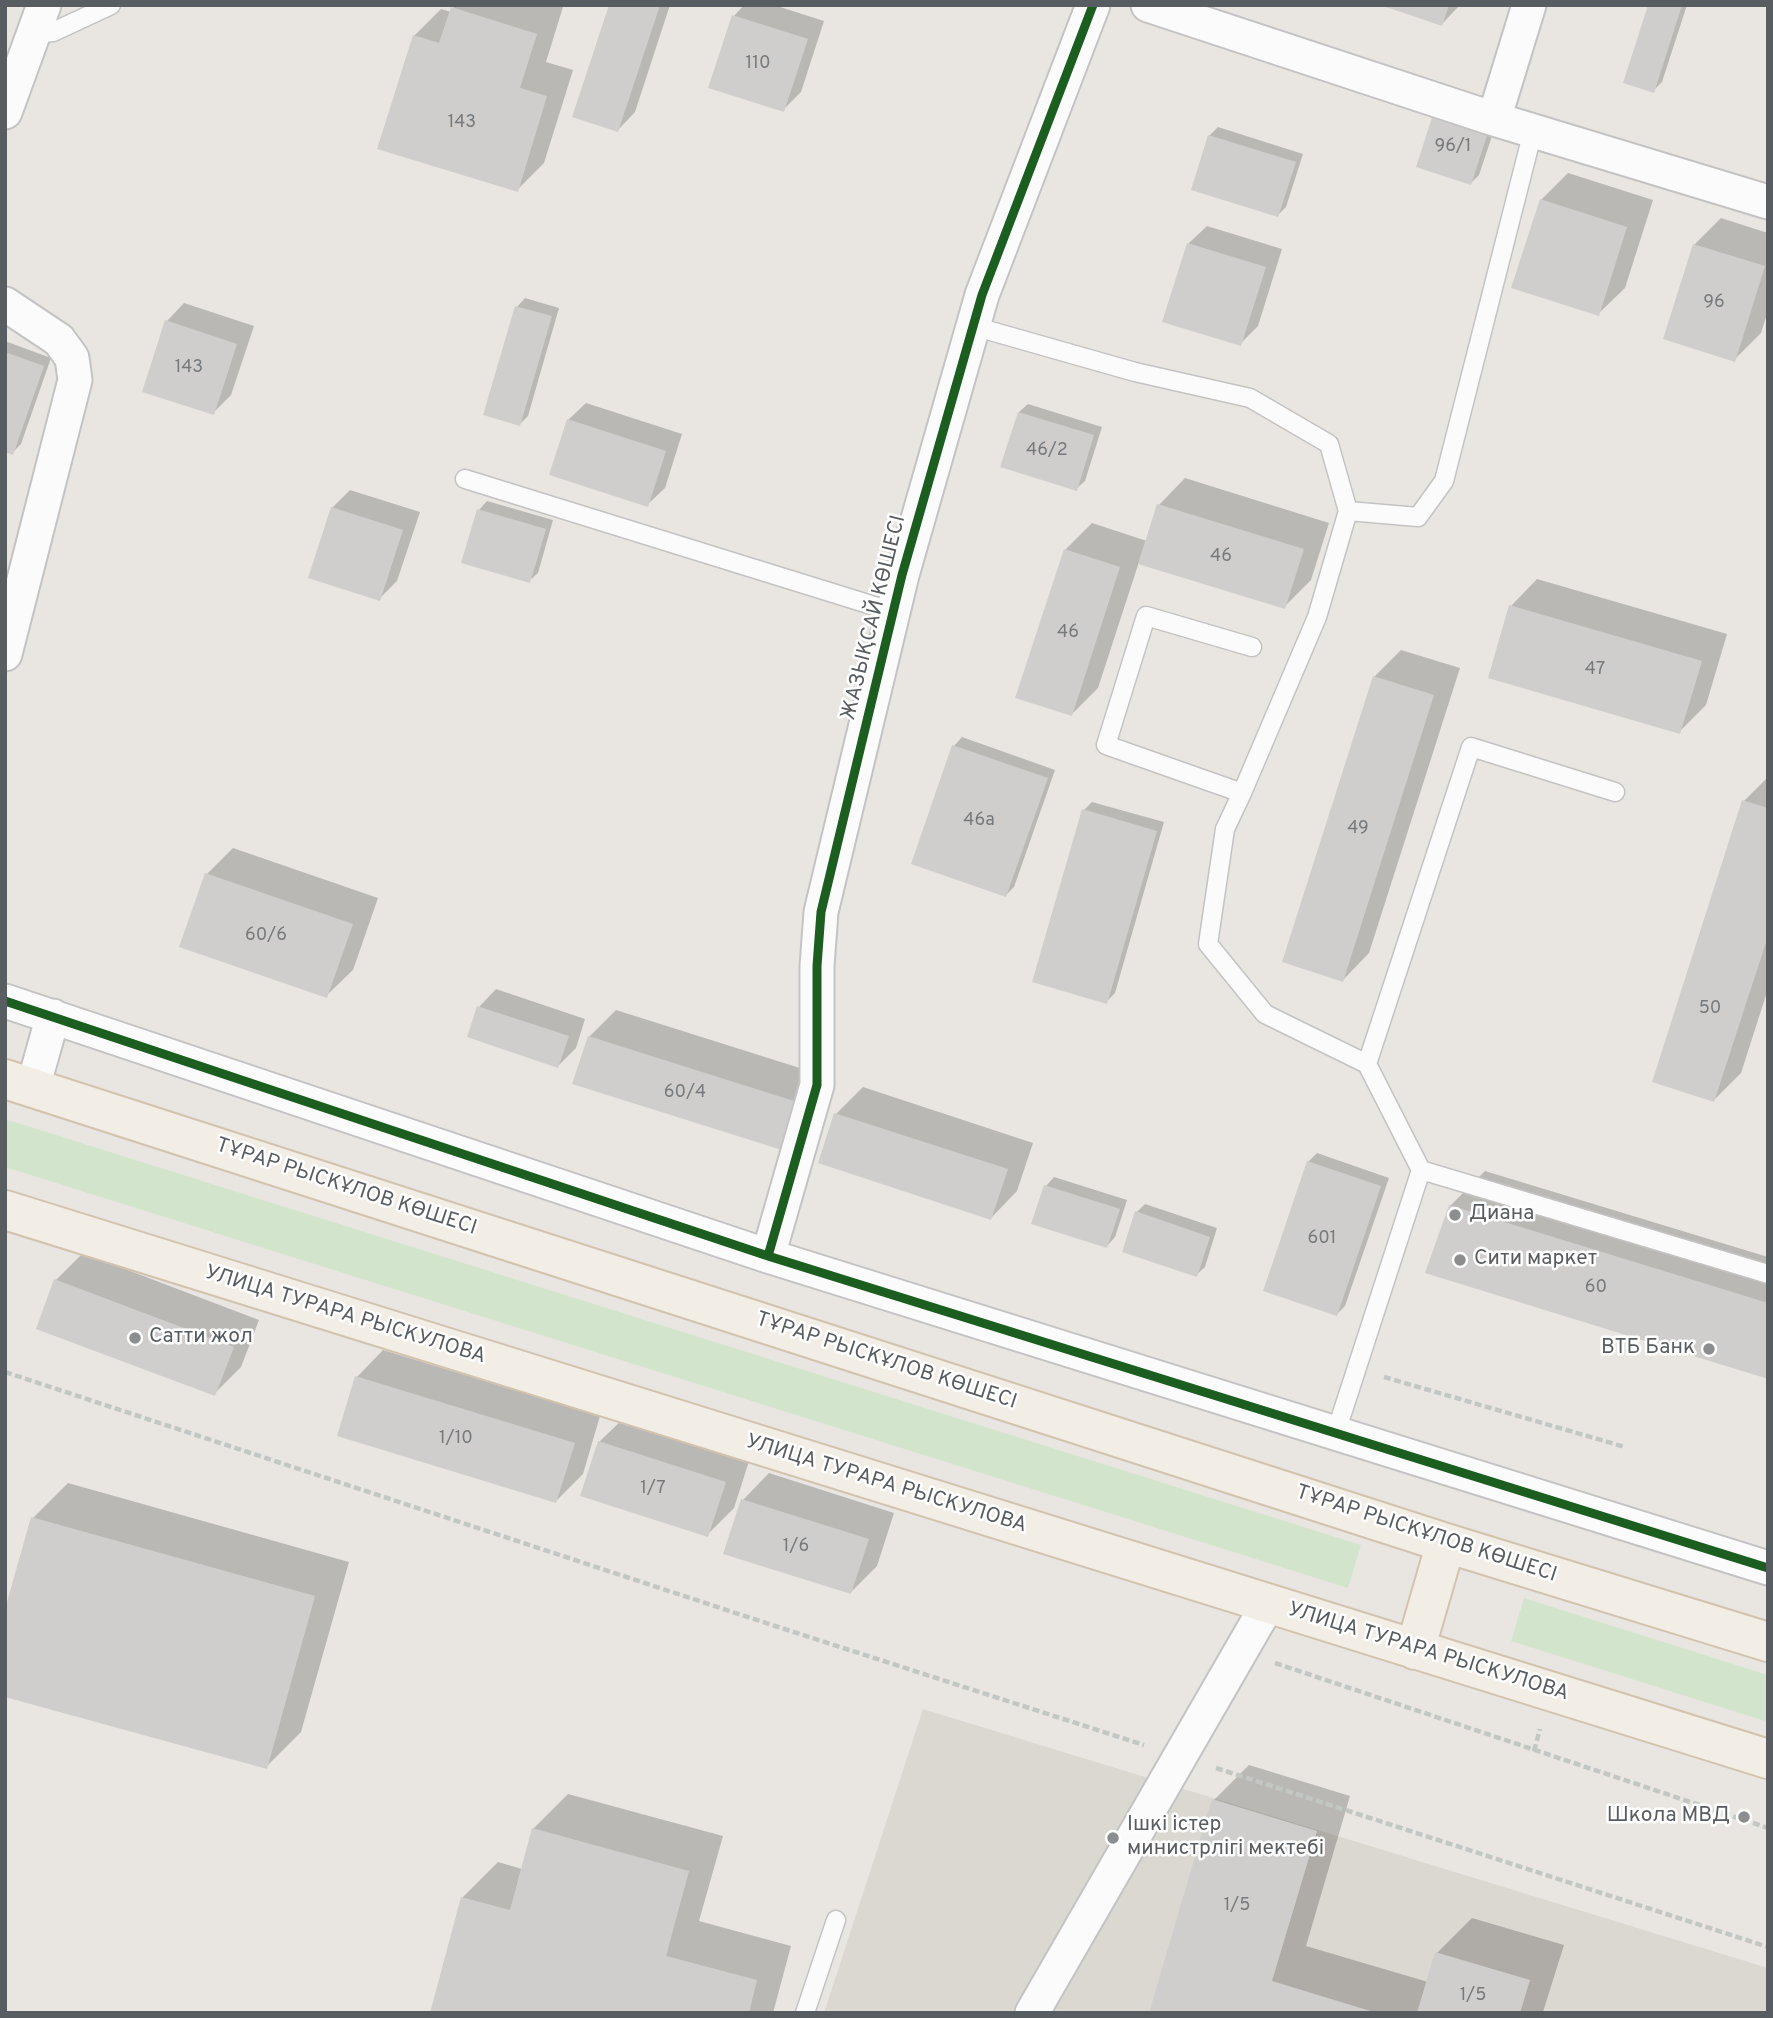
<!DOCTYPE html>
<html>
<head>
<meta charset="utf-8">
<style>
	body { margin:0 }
	#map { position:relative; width:1773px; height:2018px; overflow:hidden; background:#e9e6e2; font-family:Overpass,sans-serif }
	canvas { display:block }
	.frame { position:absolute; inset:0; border:7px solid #585d61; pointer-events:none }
</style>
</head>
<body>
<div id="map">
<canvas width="1773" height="2018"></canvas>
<div class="frame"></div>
</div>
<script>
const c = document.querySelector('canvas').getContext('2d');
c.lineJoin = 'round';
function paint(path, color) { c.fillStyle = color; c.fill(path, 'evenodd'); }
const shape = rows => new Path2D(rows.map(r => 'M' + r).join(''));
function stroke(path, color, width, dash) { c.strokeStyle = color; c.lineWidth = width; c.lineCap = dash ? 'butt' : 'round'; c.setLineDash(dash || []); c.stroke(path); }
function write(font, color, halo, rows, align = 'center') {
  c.font = font + ' Overpass,sans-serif'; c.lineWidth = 5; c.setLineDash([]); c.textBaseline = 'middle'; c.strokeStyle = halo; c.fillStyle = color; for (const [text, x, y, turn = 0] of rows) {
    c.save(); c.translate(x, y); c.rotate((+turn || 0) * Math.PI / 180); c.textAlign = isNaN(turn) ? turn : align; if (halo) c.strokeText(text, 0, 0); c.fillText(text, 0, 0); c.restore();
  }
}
paint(shape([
	[923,1709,1768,1968,1768,2013,824,2013]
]), '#dbd7d1');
paint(shape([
	[5,1119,1361,1545,1348,1588,5,1167],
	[1524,1598,1768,1675,1768,1722,1511,1641]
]), '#d2e5cc');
paint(shape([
	[455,5,557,5,563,7,546,62,573,70,544,163,517,190,414,36,441,9,451,12],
	[611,5,670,5,635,112,618,130],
	[744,5,774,5,824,21,801,92,783,110,734,16],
	[1386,5,1460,5,1442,24],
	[1650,5,1687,5,1662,82,1653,91],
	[1446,101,1498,118,1479,175,1471,183],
	[1218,127,1303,154,1286,207,1278,215,1209,136],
	[1568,173,1653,200,1625,288,1598,314,1541,200],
	[1721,218,1768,233,1768,311,1761,333,1734,360,1694,245],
	[1207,226,1282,249,1258,326,1240,344,1164,321,1189,243],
	[525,298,559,308,528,416,520,424,517,307],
	[184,303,254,326,231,395,213,413,167,321],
	[5,341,51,358,21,444,12,453,5,450],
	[586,403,682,434,665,488,647,505,568,420],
	[1028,404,1102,427,1085,481,1076,489,1002,466,1019,412],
	[1185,478,1329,523,1311,580,1284,607,1139,562,1098,688,1072,714,1065,550,1092,523,1147,541,1159,505],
	[350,490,420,512,397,581,379,599,332,508],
	[487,501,553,520,538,573,529,581,479,510],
	[1537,579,1727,634,1706,705,1679,732,1511,606],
	[1401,650,1460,668,1369,953,1343,980,1374,677],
	[962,737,1055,770,1014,887,1006,895,954,746],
	[1768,777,1768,989,1741,1073,1714,1100,1744,801],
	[1092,802,1164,822,1115,993,1106,1002,1084,810],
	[233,848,378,898,353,970,326,996,207,874],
	[496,989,585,1019,576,1048,558,1066,479,1007],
	[616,1010,822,1075,808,1121,589,1037],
	[863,1087,1033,1143,1017,1191,991,1218,836,1114],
	[1317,1153,1389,1178,1345,1306,1337,1314,1308,1162],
	[1485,1171,1768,1257,1768,1377,1450,1206],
	[1054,1177,1127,1200,1115,1237,1107,1246,1046,1186],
	[1145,1204,1217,1228,1205,1267,1196,1275,1137,1212],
	[83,1253,259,1320,241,1367,214,1394,56,1280],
	[383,1350,600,1416,583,1474,556,1501,357,1377],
	[626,1416,751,1455,734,1508,707,1535,599,1442],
	[769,1473,894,1513,877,1566,851,1592,743,1500],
	[68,1483,349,1562,301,1732,266,1767,33,1518],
	[1249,1765,1350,1796,1306,1946,1428,1982,1437,1953,1472,1918,1564,1945,1543,2012,1546,2013,1151,2013,1214,1800],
	[568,1794,723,1836,699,1921,791,1946,773,2013,432,2013,463,1897,498,1862,522,1869,533,1829]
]), '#0003');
paint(shape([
	[609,5,660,5,618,132,572,117],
	[1380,5,1449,5,1442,26],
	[1648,5,1682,5,1654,93,1623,83],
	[451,7,537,34,520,88,547,96,518,192,377,149,413,35,439,43],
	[732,15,808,39,784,112,708,88],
	[1435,108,1490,126,1471,185,1416,167],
	[1208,135,1296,162,1278,217,1191,190],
	[1540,199,1627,227,1599,316,1511,288],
	[1187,243,1266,267,1241,346,1162,322],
	[1693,244,1765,266,1735,362,1663,339],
	[515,306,552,316,520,426,483,415],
	[165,320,237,344,214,415,142,392],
	[5,352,44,366,13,455,5,452],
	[1018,412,1094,435,1077,491,1000,467],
	[567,419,666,451,648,507,549,475],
	[1157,504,1304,549,1285,609,1138,564],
	[331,507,403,530,380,601,308,578],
	[477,509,546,529,530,583,461,563],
	[1064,549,1120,567,1072,716,1015,698],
	[1509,605,1702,661,1680,734,1488,678],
	[1373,676,1434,695,1343,982,1282,962],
	[952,745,1048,778,1006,897,911,864],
	[1742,800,1768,808,1768,936,1714,1102,1652,1082],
	[1082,809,1157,831,1107,1004,1032,982],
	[205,873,353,924,327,998,179,947],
	[477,1006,569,1036,558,1068,467,1037],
	[588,1036,797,1102,782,1150,572,1084],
	[834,1113,1008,1169,991,1220,818,1163],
	[1307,1161,1381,1186,1337,1316,1263,1291],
	[1044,1185,1120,1209,1107,1248,1031,1224],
	[1449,1205,1768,1303,1768,1379,1425,1273],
	[1135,1211,1210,1237,1197,1277,1122,1252],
	[54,1279,234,1347,215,1396,36,1329],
	[355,1376,575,1443,556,1503,337,1436],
	[598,1441,726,1482,708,1537,580,1496],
	[741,1499,869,1539,851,1594,723,1554],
	[31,1517,315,1596,267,1769,5,1697,5,1609],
	[1212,1799,1317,1831,1272,1981,1377,2013,1149,2013],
	[532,1828,689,1871,666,1956,757,1980,749,2013,430,2013,461,1897,510,1910],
	[1435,1952,1530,1980,1520,2013,1417,2013]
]), '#d0cecc');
const service = shape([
	[34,34,53,32,111,5],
	[973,326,1135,372,1250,398,1329,444,1348,511,1317,617,1242,793,1225,829,1208,944,1265,1014,1367,1064],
	[465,479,894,612],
	[1348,511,1418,517,1444,481,1533,131],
	[1242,793,1106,745,1146,616,1252,647],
	[1421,1170,1367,1064,1471,747,1615,792],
	[1336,1432,1421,1170,1768,1274],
	[805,2013,836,1920]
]);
const minor = shape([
	[1148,5,1494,119,1768,202],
	[5,112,44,5],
	[1494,119,1529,5],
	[5,304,59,340,72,358,75,380,5,654],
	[5,1001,768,1256,1768,1568],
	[33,1087,53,1016],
	[768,1256,817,1085,817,966,821,912,902,575,982,295,1093,5],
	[1032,2013,1268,1604]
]);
const primary = shape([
	[5,1079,1446,1543,1768,1642],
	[5,1210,1768,1759],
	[1415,1650,1446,1543]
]);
stroke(service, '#c4c3c3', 21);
stroke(minor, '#c4c3c3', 37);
stroke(primary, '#d2c3af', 42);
stroke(shape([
	[5,1372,775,1626,1144,1745],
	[1384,1377,1625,1447],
	[1275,1663,1768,1828],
	[1534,1751,1540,1729],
	[1216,1768,1768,1947]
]), '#c2c7c4', 4.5, [7, 3.5]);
stroke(service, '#fcfbfb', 18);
stroke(minor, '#fcfbfb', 33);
stroke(primary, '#f2ede5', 38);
stroke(shape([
	[5,1001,768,1256,1768,1568],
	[768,1256,817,1085,817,966,821,912,902,575,982,295,1093,5]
]), '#1b5e20', 9);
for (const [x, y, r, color] of [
	[1455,1215,7,"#8b8d8e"],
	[1460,1260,7,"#8b8d8e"],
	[135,1338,7,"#8b8d8e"],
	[1709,1349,7,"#8b8d8e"],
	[1744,1817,7,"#8b8d8e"],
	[1113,1838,7,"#8b8d8e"]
]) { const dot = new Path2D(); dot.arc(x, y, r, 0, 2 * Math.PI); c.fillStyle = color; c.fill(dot); stroke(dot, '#fff', 2.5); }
write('18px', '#777a7d', null, [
	["110",758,64],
	["143",462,123],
	["96/1",1453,147],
	["96",1714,303],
	["143",189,368],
	["46/2",1047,451],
	["46",1221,557],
	["46",1068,633],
	["47",1595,670],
	["46а",979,821],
	["49",1358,829],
	["60/6",266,936],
	["50",1710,1009],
	["60/4",685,1093],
	["601",1322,1239],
	["60",1596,1288],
	["1/10",456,1439],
	["1/7",653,1489],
	["1/6",796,1547],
	["1/5",1237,1906],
	["1/5",1473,1996]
]);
write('21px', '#585d61', '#fff', [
	["ЖАЗЫҚСАЙ КӨШЕСІ",875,618,-76],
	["ТҰРАР РЫСКҰЛОВ КӨШЕСІ",346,1188,18],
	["УЛИЦА ТУРАРА РЫСКУЛОВА",345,1316,17],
	["ТҰРАР РЫСКҰЛОВ КӨШЕСІ",886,1362,18],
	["УЛИЦА ТУРАРА РЫСКУЛОВА",886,1485,17],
	["ТҰРАР РЫСКҰЛОВ КӨШЕСІ",1426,1535,18],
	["УЛИЦА ТУРАРА РЫСКУЛОВА",1428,1653,17]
]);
write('21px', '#585d61', '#fff', [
	["Диана",1469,1215],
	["Сити маркет",1474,1260],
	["Сатти жол",149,1338],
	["ВТБ Банк",1695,1349,"right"],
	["Школа МВД",1730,1817,"right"],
	["Ішкі істер",1127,1826],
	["министрлігі мектебі",1127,1850]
], 'left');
</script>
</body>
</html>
